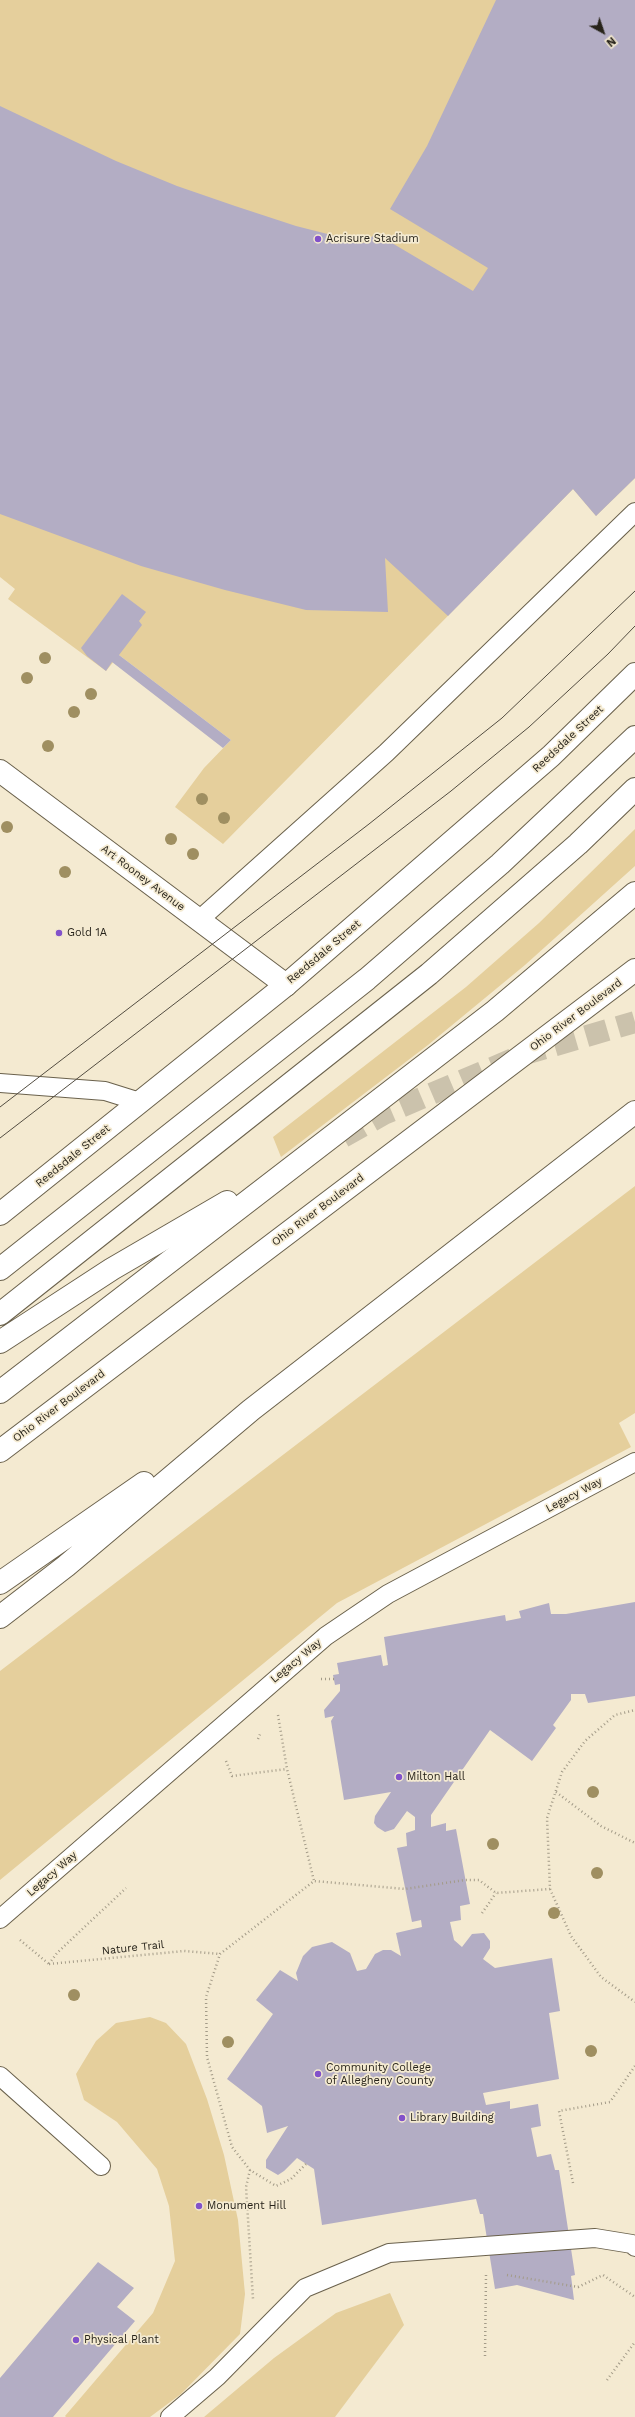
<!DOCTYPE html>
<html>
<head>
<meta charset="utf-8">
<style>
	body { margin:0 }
	#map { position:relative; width:635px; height:2417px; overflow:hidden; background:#f4ead1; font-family:"Work Sans",sans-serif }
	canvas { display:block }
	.north { position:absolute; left:583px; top:12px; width:40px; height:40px; -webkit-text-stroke:3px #f4ead1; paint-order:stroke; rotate:140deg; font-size:11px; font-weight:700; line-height:16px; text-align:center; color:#27231a }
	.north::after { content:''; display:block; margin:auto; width:14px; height:18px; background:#27231a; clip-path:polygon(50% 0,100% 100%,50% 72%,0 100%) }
</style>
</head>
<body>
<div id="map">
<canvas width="635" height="2417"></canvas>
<div class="north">N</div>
</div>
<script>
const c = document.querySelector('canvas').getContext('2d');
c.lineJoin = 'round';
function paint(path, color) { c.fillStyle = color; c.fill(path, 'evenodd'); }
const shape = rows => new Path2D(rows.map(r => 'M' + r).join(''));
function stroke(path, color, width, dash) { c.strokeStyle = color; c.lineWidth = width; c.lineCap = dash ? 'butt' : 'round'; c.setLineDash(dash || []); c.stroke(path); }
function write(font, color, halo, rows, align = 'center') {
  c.font = font + ' "Work Sans",sans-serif'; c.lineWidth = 3.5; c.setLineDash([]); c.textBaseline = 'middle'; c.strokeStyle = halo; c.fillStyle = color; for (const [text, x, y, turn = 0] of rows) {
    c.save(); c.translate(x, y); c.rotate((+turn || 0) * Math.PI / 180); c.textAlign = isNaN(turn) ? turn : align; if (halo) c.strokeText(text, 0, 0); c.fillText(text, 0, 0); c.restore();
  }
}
paint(shape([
	[0,0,635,0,635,478,596,516,573,489,223,844,175,807,204,768,231,740,119,655,106,671,8,599,15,589,0,577],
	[635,829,635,866,525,965,428,1045,281,1157,273,1137,466,987,539,923],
	[635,1186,635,1413,619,1423,631,1447,337,1603,0,1880,0,1671],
	[150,2017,166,2023,186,2044,207,2099,224,2155,238,2220,245,2294,240,2334,181,2394,150,2417,66,2417,65,2416,153,2313,175,2261,169,2206,157,2169,117,2122,84,2100,76,2074,96,2041,116,2023],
	[390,2293,404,2325,335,2417,204,2417,274,2358,336,2313]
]), '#e5cf9c');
paint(shape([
	[496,0,635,0,635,478,596,516,573,489,448,616,385,558,388,612,306,610,225,590,141,566,0,514,0,106,116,161,177,186,235,206,296,226,363,243,370,239,375,233,473,291,488,268,390,209,427,146],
	[122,594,146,612,139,621,142,625,119,655,231,740,223,748,112,662,106,671,87,656,81,648],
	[635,1602,635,1696,588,1703,585,1694,571,1694,571,1700,553,1725,556,1728,532,1761,490,1730,431,1815,431,1827,446,1823,446,1831,456,1829,470,1904,460,1906,461,1920,450,1922,454,1940,462,1947,472,1934,484,1933,490,1941,490,1948,483,1959,495,1968,552,1958,560,2011,549,2013,559,2079,483,2093,486,2105,510,2101,510,2109,538,2104,541,2126,531,2128,537,2157,551,2154,555,2170,559,2170,575,2275,571,2276,574,2300,517,2285,495,2289,483,2214,480,2214,476,2199,322,2225,314,2169,297,2158,284,2171,278,2175,266,2168,266,2160,288,2126,267,2133,262,2106,227,2079,273,2014,256,2000,280,1970,298,1981,296,1973,303,1956,312,1947,332,1942,350,1953,357,1971,366,1969,375,1954,383,1950,391,1950,401,1956,396,1933,422,1927,421,1920,412,1922,397,1848,407,1846,406,1833,415,1830,415,1817,407,1811,394,1829,385,1832,377,1827,374,1823,375,1816,391,1792,344,1800,331,1721,334,1716,325,1718,324,1710,340,1691,340,1684,335,1685,333,1675,339,1674,337,1663,381,1655,383,1666,388,1665,384,1637,505,1615,506,1621,521,1618,519,1611,549,1603,551,1614,566,1614],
	[98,2262,134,2288,117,2307,135,2321,53,2417,0,2417,0,2378]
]), '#b3adc4');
stroke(shape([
	[343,1137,384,1114,525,1054,635,1022]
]), '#cbc2ac', 22, [22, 11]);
const service = shape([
	[199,920,386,753,635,512],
	[0,1083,105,1091,140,1102],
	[0,1919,326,1636,388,1594,635,1462],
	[0,2076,101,2166],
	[170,2417,217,2377,305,2288,389,2253,595,2238,632,2244,635,2247]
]);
const tertiary = shape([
	[0,771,286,985]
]);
const secondary = shape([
	[0,1214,286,985,551,756,635,674],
	[0,1314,429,974,578,844,635,789],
	[0,1342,112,1269,227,1202]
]);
const motorway = shape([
	[0,1269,367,979,500,864,635,737],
	[0,1392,495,1011,635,893],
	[0,1451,635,970],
	[0,1583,144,1483],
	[0,1617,66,1566,251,1410,635,1112]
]);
stroke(service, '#6a614c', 20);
stroke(tertiary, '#6a614c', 24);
stroke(secondary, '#6a614c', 24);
stroke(motorway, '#6a614c', 24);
stroke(shape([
	[321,1679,334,1679],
	[278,1715,287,1769,314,1881],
	[258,1739,261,1732],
	[226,1761,232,1776,287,1769],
	[556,1792,601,1826,635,1843],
	[550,1889,571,1936,601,1977,635,2002],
	[482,1913,496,1893],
	[20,1940,49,1964],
	[49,1964,184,1951,220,1954],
	[49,1964,57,1953,126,1888],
	[306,2164,291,2179,276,2186,250,2170,232,2147,207,2057,206,1997,220,1954,314,1881,405,1889,465,1880,479,1880,496,1893,550,1889,547,1818,562,1772,585,1741,615,1715,635,1710],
	[250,2170,246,2187,253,2299],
	[573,2183,559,2111,610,2102,635,2066],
	[507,2275,578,2287,603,2275,635,2297],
	[485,2356,486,2275],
	[607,2380,635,2342]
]), '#a39b88', 2.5, [1, 3]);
stroke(service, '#fff', 18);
stroke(tertiary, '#fff', 22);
stroke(secondary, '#fff', 22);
stroke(motorway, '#fff', 22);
stroke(shape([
	[0,1107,369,824,502,718,635,591],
	[0,1138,451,791,529,727,608,654,635,626]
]), '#534d41', 1);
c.fillStyle = '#9f8f61';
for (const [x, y] of [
	[45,658],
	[27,678],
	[91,694],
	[74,712],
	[48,746],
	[202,799],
	[224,818],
	[7,827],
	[171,839],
	[193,854],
	[65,872],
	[593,1792],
	[493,1844],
	[597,1873],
	[554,1913],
	[74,1995],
	[228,2042],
	[591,2051]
]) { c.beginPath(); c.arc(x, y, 6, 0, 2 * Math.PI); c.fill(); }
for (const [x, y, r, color] of [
	[318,239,4,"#8252ca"],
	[59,933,4,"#8252ca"],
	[399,1777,4,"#8252ca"],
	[318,2074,4,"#8252ca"],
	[402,2118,4,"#8252ca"],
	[199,2206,4,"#8252ca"],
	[76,2340,4,"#8252ca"]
]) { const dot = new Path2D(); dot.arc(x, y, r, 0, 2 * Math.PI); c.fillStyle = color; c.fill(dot); stroke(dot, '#f4ead1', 1.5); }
write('11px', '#27231a', '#f4ead1', [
	["Acrisure Stadium",326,239],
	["Gold 1A",67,933],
	["Milton Hall",407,1777],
	["Community College",326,2068],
	["of Allegheny County",326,2081],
	["Library Building",410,2118],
	["Monument Hill",207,2206],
	["Physical Plant",84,2340]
], 'left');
write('11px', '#27231a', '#f4ead1', [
	["Reedsdale Street",568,739,-43],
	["Art Rooney Avenue",143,878,37],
	["Reedsdale Street",324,952,-40],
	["Ohio River Boulevard",576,1015,-37],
	["Reedsdale Street",73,1156,-39],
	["Ohio River Boulevard",318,1210,-37],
	["Ohio River Boulevard",59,1406,-37],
	["Legacy Way",574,1495,-28],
	["Legacy Way",296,1661,-40],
	["Legacy Way",52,1874,-41],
	["Nature Trail",133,1948,-6]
]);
</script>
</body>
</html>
